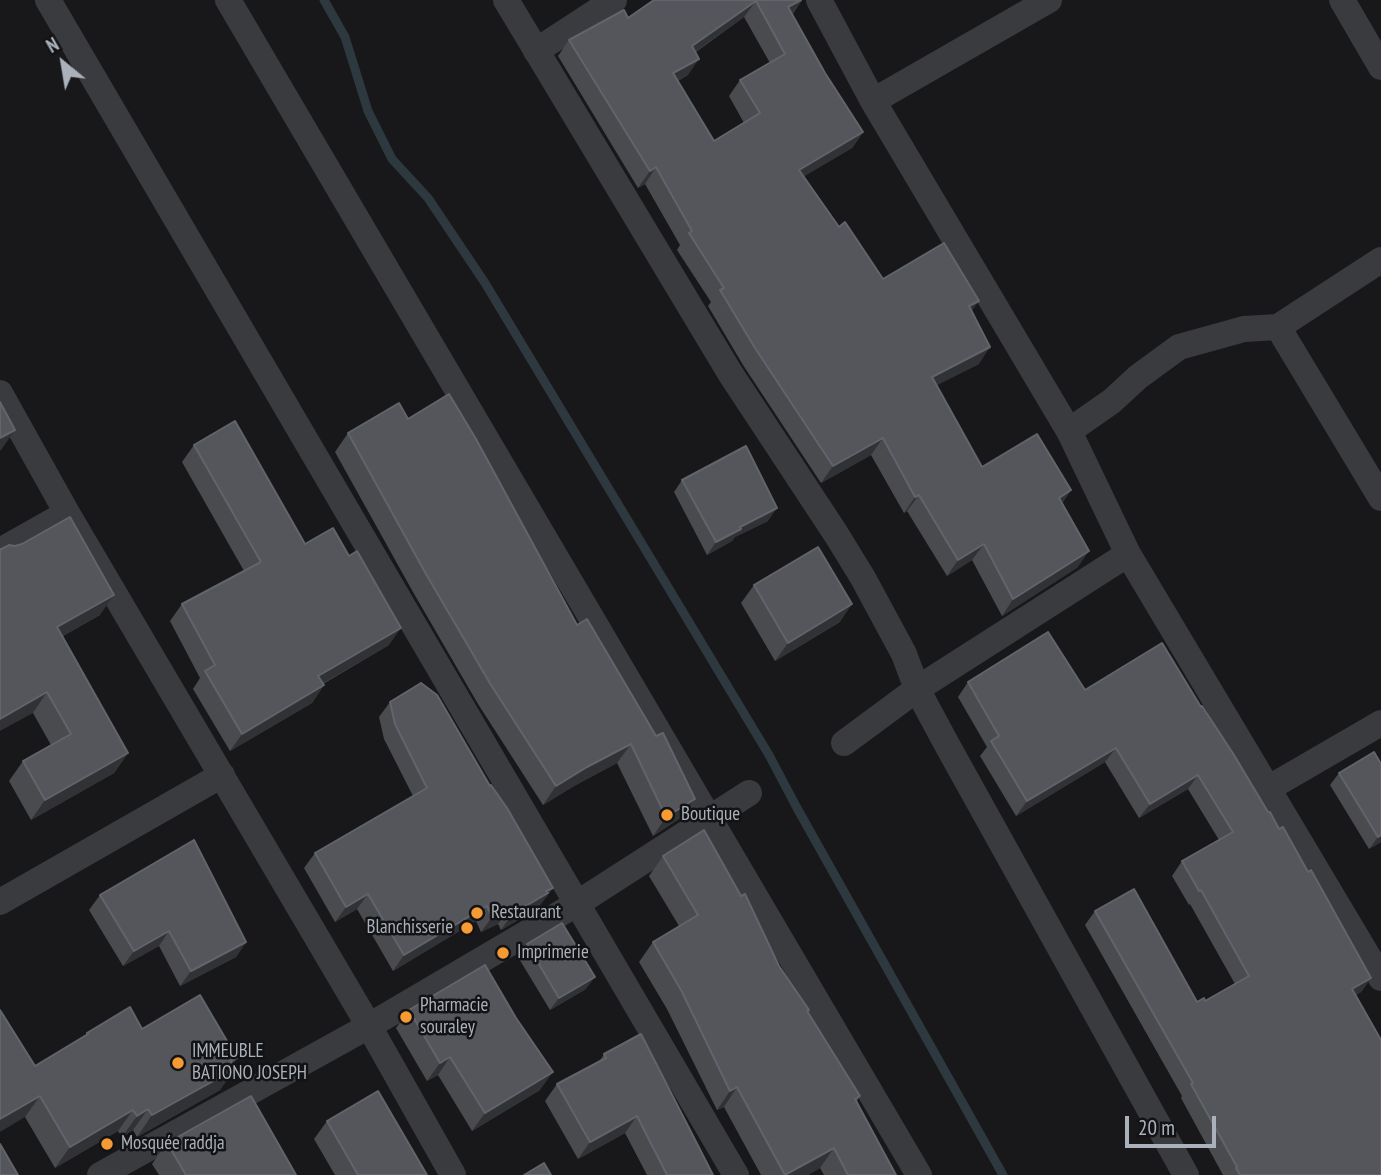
<!DOCTYPE html>
<html>
<head>
<meta charset="utf-8">
<style>
	body { margin:0 }
	#map { position:relative; width:1381px; height:1175px; overflow:hidden; background:#18181a; font-family:"PT Sans Narrow",sans-serif }
	canvas { display:block }
	.north { position:absolute; left:28px; top:28px; width:70px; height:70px; -webkit-text-stroke:5px #131315; paint-order:stroke; rotate:330deg; font-size:19px; font-weight:700; line-height:28px; text-align:center; color:#aab1ba }
	.north::after { content:''; display:block; margin:auto; width:24px; height:32px; background:#aab1ba; clip-path:polygon(50% 0,100% 100%,50% 72%,0 100%) }
	.scale { position:absolute; left:1125px; top:1116px; width:91px; height:32px; box-sizing:border-box; border:4px solid #aab1ba; border-top:0; padding-left:9px; font-size:21px; line-height:24px; white-space:nowrap; color:#aab1ba; -webkit-text-stroke:5px #131315; paint-order:stroke }
</style>
</head>
<body>
<div id="map">
<canvas width="1381" height="1175"></canvas>
<div class="north">N</div>
<div class="scale">20 m</div>
</div>
<script>
const c = document.querySelector('canvas').getContext('2d');
c.lineJoin = 'round';
const shape = rows => new Path2D(rows.map(r => 'M' + r).join(''));
function stroke(path, color, width, dash) { c.strokeStyle = color; c.lineWidth = width; c.lineCap = dash ? 'butt' : 'round'; c.setLineDash(dash || []); c.stroke(path); }
function paint(path, color) { c.fillStyle = color; c.fill(path, 'evenodd'); }
function write(font, color, halo, rows, align = 'center') {
  c.font = font + ' "PT Sans Narrow",sans-serif'; c.lineWidth = 5; c.setLineDash([]); c.textBaseline = 'middle'; c.strokeStyle = halo; c.fillStyle = color; for (const [text, x, y, turn = 0] of rows) {
    c.save(); c.translate(x, y); c.rotate((+turn || 0) * Math.PI / 180); c.textAlign = isNaN(turn) ? turn : align; if (halo) c.strokeText(text, 0, 0); c.fillText(text, 0, 0); c.restore();
  }
}
stroke(shape([
	[324,0,345,37,368,111,392,159,428,198,485,283,769,755,797,808,1003,1175]
]), '#2d393f', 9);
stroke(shape([
	[48,0,736,1175],
	[228,0,919,1175],
	[506,0,730,373,836,534,863,578,904,654,917,689,946,743,1186,1175],
	[819,0,873,101,1069,431,1128,554,1381,978],
	[1342,0,1381,67],
	[536,51,614,0],
	[873,101,1049,0],
	[1278,327,1381,498],
	[0,393,67,513,369,1026,453,1175],
	[1069,431,1112,401,1138,377,1179,347,1244,329,1278,327,1381,260],
	[0,551,67,513],
	[844,743,917,689,1128,554],
	[1269,788,1381,723],
	[0,902,222,775],
	[100,1175,369,1026,578,903,749,793]
]), '#393b3f', 26);
paint(shape([
	[654,0,802,0,792,15,825,73,863,132,852,148,804,176,839,227,883,279,972,310,979,364,936,385,982,467,1071,490,1062,503,1078,567,1002,616,972,560,947,576,907,511,904,513,871,455,821,483,743,365,708,306,711,302,677,250,680,245,645,184,638,188,558,56,569,40,628,18],
	[744,17,770,63,740,80,729,96,744,123,714,141,678,81,688,75,696,52],
	[408,419,577,625,656,736,695,799,682,817,653,836,617,763,574,786,543,805,478,704,413,592,335,452,348,433],
	[194,445,305,544,389,645,323,684,324,685,312,703,230,751,193,689,200,678,170,621,182,604,244,571,182,462],
	[682,480,768,521,735,537,732,541,707,555,674,492],
	[0,549,100,615,63,636,128,753,114,773,31,820,9,781,23,761,51,745,33,713],
	[754,585,840,622,775,661,741,603],
	[968,682,1085,690,1201,707,1268,812,1371,978,1361,992,1356,995,1381,1175,1223,1175,1181,1098,1182,1096,1085,925,1095,911,1197,1002,1205,1001,1235,984,1190,904,1189,905,1172,876,1182,861,1219,840,1188,789,1139,818,1105,762,1016,816,980,756,987,747,958,697],
	[390,702,490,786,553,888,537,909,501,930,498,924,481,932,476,921,393,971,357,909,335,922,304,868,315,853,413,796,384,739,379,717],
	[1381,764,1381,842,1369,849,1330,785,1339,773],
	[663,856,779,966,860,1096,857,1101,896,1175,824,1175,820,1168,808,1175,761,1175,724,1107,717,1110,667,1009,639,962,653,942,679,926,649,876],
	[100,895,246,942,236,957,180,986,159,946,123,966,89,910],
	[527,944,586,989,550,1010,518,957],
	[409,1010,540,1090,472,1131,438,1075,427,1081,396,1028],
	[142,1029,237,1058,233,1064,220,1090,137,1137,133,1130,122,1137,118,1131,55,1168,25,1117,35,1066,85,1036,87,1033],
	[604,1054,713,1175,647,1175,625,1133,578,1159,545,1101,557,1084,599,1062],
	[327,1121,427,1175,335,1175,314,1139],
	[167,1143,296,1175,159,1175,152,1164]
]), '#494b4f');
paint(shape([
	[802,0,791,15,788,7],
	[756,1,744,17,681,62,692,46],
	[699,59,688,75,662,89,673,73],
	[863,132,852,148,788,186,799,170],
	[656,167,645,184,638,188,650,171],
	[979,301,967,317,969,306],
	[990,347,979,364,920,394,932,377],
	[15,430,1,450,0,451,0,438],
	[883,438,871,455,821,483,833,466],
	[1071,490,1060,507,1059,498],
	[919,495,907,511,904,513,915,497],
	[777,508,768,521,735,537,732,541,707,555,716,542,740,527],
	[984,544,972,560,947,576,958,560],
	[1089,551,1078,567,1002,616,1013,599],
	[114,595,100,615,43,647,57,627],
	[852,604,840,622,775,661,788,643],
	[401,628,389,645,306,693,318,676],
	[324,685,312,703,230,751,242,734],
	[47,692,33,713,0,731,0,719],
	[631,744,617,763,574,786,543,805,556,786,587,767],
	[1116,748,1105,762,1016,816,1027,801],
	[128,753,114,773,31,820,45,800],
	[1198,775,1188,789,1139,818,1150,804],
	[695,799,682,817,653,836,666,817],
	[1381,835,1381,842,1369,849,1378,837],
	[553,888,537,909,501,930,512,914,546,891],
	[368,894,357,909,335,922,346,907],
	[487,906,476,921,393,971,404,955],
	[509,909,498,924,481,932,492,917],
	[169,931,159,946,123,966,134,951],
	[246,942,236,957,180,986,191,971],
	[595,977,586,989,550,1010,559,998],
	[1371,978,1361,992,1342,1003,1352,989],
	[450,1057,438,1075,427,1081,440,1063],
	[237,1058,225,1075,235,1069,220,1090,137,1137,152,1115],
	[553,1072,540,1090,472,1131,485,1113],
	[737,1087,724,1107,717,1110,730,1091],
	[40,1096,25,1117,0,1132,0,1119],
	[148,1109,133,1130,122,1137,137,1116],
	[133,1110,118,1131,55,1168,70,1147],
	[637,1116,625,1133,578,1159,590,1142],
	[834,1148,820,1168,808,1175,785,1175]
]), '#313235');
const building = shape([
	[654,0,801,0,788,7,825,73,863,132,799,170,839,227,845,222,883,279,944,243,979,301,969,306,990,347,932,377,982,467,1037,434,1071,490,1059,498,1089,551,1013,599,984,544,958,560,919,495,915,497,883,438,833,466,755,348,720,290,724,288,689,233,692,231,656,167,650,171,569,40,624,10,628,18,654,0],
	[756,1,785,54,740,80,760,113,714,141,673,73,699,59,692,46,756,1],
	[449,394,476,439,577,625,587,619,656,736,663,733,695,799,666,817,631,744,587,767,556,786,491,685,426,574,348,433,399,403,408,419,449,394],
	[0,402,15,430,0,438,0,402],
	[235,421,305,544,333,528,349,556,357,551,401,628,318,676,324,685,242,734,205,671,215,665,182,604,261,562,194,445,235,421],
	[746,446,777,508,740,527,741,529,716,542,682,480,746,446],
	[70,517,114,595,57,627,128,753,45,800,23,761,71,734,47,692,0,719,0,549,0,550,9,545,15,546,22,544,70,517],
	[818,547,852,604,788,643,754,585,818,547],
	[1048,632,1085,690,1162,643,1201,707,1202,706,1234,755,1268,812,1270,812,1279,829,1283,827,1308,872,1311,870,1371,978,1352,989,1381,1040,1381,1175,1240,1175,1236,1168,1237,1167,1191,1084,1193,1083,1095,911,1134,889,1197,1002,1204,998,1205,1001,1249,976,1201,890,1199,891,1182,861,1233,832,1198,775,1150,804,1116,748,1027,801,991,741,999,736,968,682,1048,632],
	[421,683,437,695,490,786,491,785,507,808,553,888,546,891,548,893,512,914,509,909,492,917,487,906,404,955,368,894,346,907,315,853,427,788,395,724,390,702,421,683],
	[1374,752,1381,764,1381,835,1378,837,1339,773,1374,752],
	[704,830,741,896,745,894,779,966,809,1010,807,1011,860,1096,855,1099,896,1175,848,1175,834,1148,785,1175,737,1087,730,1091,681,990,653,942,698,915,663,856,704,830],
	[194,840,246,942,191,971,169,931,134,951,100,895,194,840],
	[562,923,595,977,559,998,527,944,562,923],
	[485,965,516,1018,553,1072,485,1113,450,1057,440,1063,409,1010,485,965],
	[200,995,237,1058,231,1061,235,1069,152,1115,148,1109,137,1116,133,1110,70,1147,40,1096,0,1119,0,1010,35,1066,88,1034,87,1033,130,1007,142,1029,200,995],
	[641,1034,713,1175,667,1175,637,1116,590,1142,557,1084,606,1058,604,1054,641,1034],
	[378,1091,427,1175,358,1175,327,1121,378,1091],
	[251,1096,296,1175,186,1175,167,1143,251,1096],
	[0,1144,18,1175,0,1175,0,1144],
	[544,1163,551,1175,524,1175,544,1163]
]);
paint(building, '#54565b');
stroke(building, '#61646a', 2);
for (const [x, y, r, color] of [
	[667,815,7,"#f69a34"],
	[477,913,7,"#f69a34"],
	[467,928,7,"#f69a34"],
	[503,953,7,"#f69a34"],
	[406,1017,7,"#f69a34"],
	[178,1063,7,"#f69a34"],
	[107,1144,7,"#f69a34"]
]) { const dot = new Path2D(); dot.arc(x, y, r, 0, 2 * Math.PI); c.fillStyle = color; c.fill(dot); stroke(dot, '#131315', 2.5); }
write('19px', '#aab1ba', '#131315', [
	["Boutique",681,815],
	["Restaurant",491,913],
	["Blanchisserie",453,928,"right"],
	["Imprimerie",517,953],
	["Pharmacie",420,1006],
	["souraley",420,1028],
	["IMMEUBLE",192,1052],
	["BATIONO JOSEPH",192,1074],
	["Mosquée raddja",121,1144]
], 'left');
</script>
</body>
</html>
